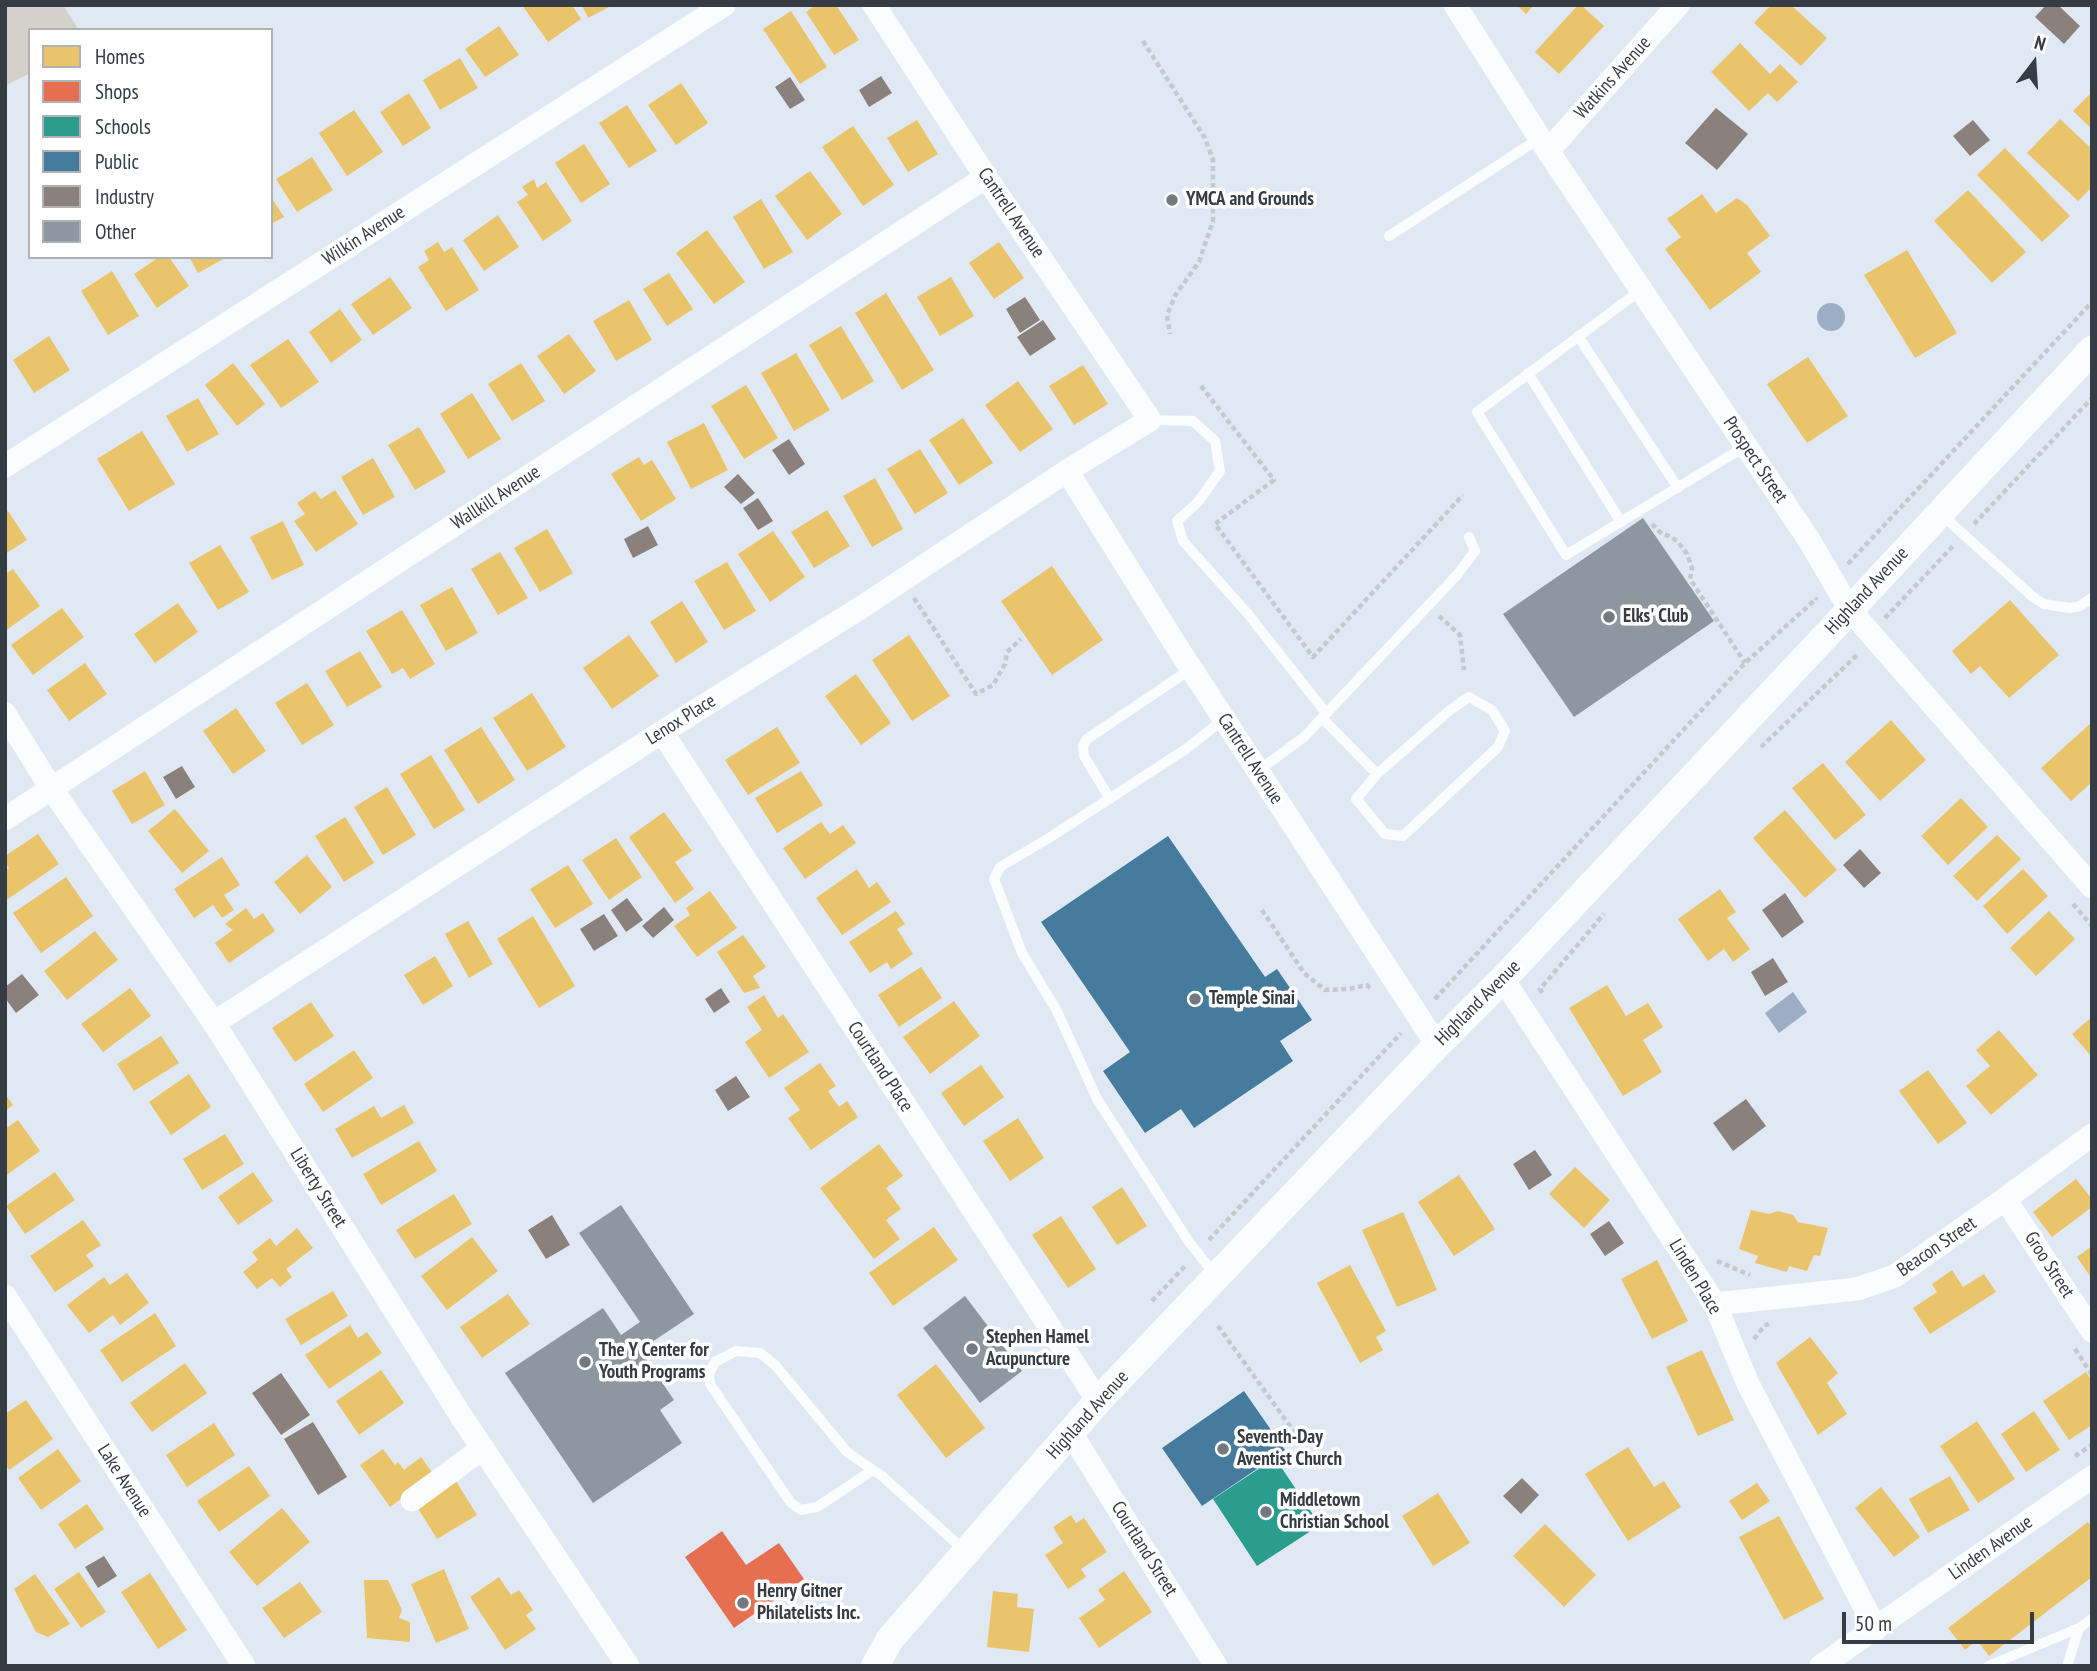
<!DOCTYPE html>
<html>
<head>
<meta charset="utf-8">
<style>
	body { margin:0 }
	#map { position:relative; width:2097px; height:1671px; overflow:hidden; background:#e0e9f3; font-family:"PT Sans Narrow",sans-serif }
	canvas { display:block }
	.frame { position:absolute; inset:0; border:7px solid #363c43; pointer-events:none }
	.legend { position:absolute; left:28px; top:28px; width:245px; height:231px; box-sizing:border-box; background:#fff; border:2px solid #afb1b4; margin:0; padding:9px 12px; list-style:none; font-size:21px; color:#363c43 }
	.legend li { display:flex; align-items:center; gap:14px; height:35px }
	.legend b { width:35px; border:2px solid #afb1b4 }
	.north { position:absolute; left:1999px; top:28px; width:70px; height:70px; -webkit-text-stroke:5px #fff; paint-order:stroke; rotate:17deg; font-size:19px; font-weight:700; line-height:28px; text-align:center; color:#363c43 }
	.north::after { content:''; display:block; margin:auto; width:24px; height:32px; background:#363c43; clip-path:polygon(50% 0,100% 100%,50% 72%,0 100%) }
	.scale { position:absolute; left:1842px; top:1612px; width:192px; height:32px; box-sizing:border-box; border:4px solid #363c43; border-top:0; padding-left:9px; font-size:21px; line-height:24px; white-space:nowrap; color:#363c43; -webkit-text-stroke:5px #fff; paint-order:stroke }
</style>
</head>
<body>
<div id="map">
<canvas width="2097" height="1671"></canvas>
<div class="frame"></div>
<ul class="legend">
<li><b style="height:19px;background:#e9c46a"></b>Homes</li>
<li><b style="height:19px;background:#e76f51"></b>Shops</li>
<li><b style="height:19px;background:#2a9d8f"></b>Schools</li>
<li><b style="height:19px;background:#457b9d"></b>Public</li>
<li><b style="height:19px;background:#8a817c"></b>Industry</li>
<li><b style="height:19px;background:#8e969f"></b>Other</li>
</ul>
<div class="north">N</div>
<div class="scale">50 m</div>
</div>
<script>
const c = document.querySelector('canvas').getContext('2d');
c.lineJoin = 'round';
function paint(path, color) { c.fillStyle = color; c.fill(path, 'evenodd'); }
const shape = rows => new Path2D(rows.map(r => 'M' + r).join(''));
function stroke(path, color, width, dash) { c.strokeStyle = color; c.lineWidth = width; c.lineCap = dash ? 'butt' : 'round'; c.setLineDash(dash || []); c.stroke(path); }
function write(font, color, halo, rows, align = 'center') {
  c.font = font + ' "PT Sans Narrow",sans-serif'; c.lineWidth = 7; c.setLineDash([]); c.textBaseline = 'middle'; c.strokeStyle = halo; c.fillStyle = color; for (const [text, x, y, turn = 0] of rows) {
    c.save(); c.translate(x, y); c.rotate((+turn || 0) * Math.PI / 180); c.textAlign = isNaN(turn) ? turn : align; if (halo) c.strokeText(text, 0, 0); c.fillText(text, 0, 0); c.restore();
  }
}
paint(shape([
	[5,5,63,5,79,30,30,30,30,73,5,86]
]), '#d4d1cb');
paint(shape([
	'1817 317a14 14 0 1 1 28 0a14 14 0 1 1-28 0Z',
	[1793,992,1807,1012,1779,1033,1765,1013]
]), '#9baec3');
paint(shape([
	[522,5,572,5,581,19,548,42],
	[582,5,613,5,588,18],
	[816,5,836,5,859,40,834,55,806,12],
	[1517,5,1534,5,1526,14],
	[1578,5,1581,5,1604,26,1559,74,1535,52],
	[1771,5,1791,5,1827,38,1801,66,1754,23],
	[791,11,827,67,800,84,763,29],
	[499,26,519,55,485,77,465,49],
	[1740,43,1770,74,1780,64,1798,82,1777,102,1768,93,1749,111,1711,72],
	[460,58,478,88,440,110,423,80],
	[681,83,708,123,676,145,648,105],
	[2092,92,2092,129,2073,111],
	[409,93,431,128,403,146,380,112],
	[627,105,657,151,629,168,599,123],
	[354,110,383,152,347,176,319,133],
	[2060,119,2092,149,2092,187,2078,201,2027,153],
	[917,120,938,154,908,172,887,138],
	[853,126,894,185,863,206,822,147],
	[584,144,610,184,581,203,555,163],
	[2005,148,2070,216,2042,242,1977,175],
	[312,157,333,190,297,212,276,179],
	[810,171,842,214,807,240,775,196],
	[534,179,537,188,546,182,572,221,543,241,517,202,528,195,522,187],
	[1968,190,2026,252,1992,283,1934,221],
	[1702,194,1716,213,1737,198,1747,205,1770,236,1747,253,1761,272,1710,310,1665,249,1681,237,1667,219],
	[271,197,284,217,271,224],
	[761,199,793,252,764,269,733,217],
	[498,215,519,247,484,271,463,240],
	[707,230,745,282,714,304,676,253],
	[438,242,444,252,452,247,479,290,446,311,418,267,429,260,424,251],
	[999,242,1024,278,994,299,969,263],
	[1907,250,1957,333,1915,358,1864,275],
	[159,257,169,257,189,286,157,308,134,274],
	[189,257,227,257,198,273],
	[112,271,139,316,108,335,81,291],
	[669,273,693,309,667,326,643,289],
	[390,277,412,308,373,335,351,304],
	[951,277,974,316,940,336,917,297],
	[886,293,934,370,902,390,855,313],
	[629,300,652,340,616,361,593,321],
	[340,309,362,340,331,363,309,332],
	[841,326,874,381,842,400,809,345],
	[569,334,596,371,564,394,537,356],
	[49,336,70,370,34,393,13,360],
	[288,339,319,382,281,408,250,365],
	[796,353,830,410,794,431,761,373],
	[1808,357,1848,416,1807,443,1767,384],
	[233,363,265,404,237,426,205,385],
	[521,363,545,401,512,421,488,384],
	[1083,365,1108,404,1074,425,1049,386],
	[1018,381,1053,429,1020,452,985,405],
	[746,385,778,438,744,459,711,406],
	[472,393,501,439,468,459,440,414],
	[198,398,219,434,187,452,166,416],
	[963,418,993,463,959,485,929,440],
	[704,423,728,470,691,489,667,442],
	[419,427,446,472,415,490,388,445],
	[142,431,175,484,129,511,97,459],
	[920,449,948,493,915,514,887,469],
	[639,457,644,465,652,460,676,499,641,521,611,474],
	[373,458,395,497,363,515,341,477],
	[875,478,903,529,872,547,843,496],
	[335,490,358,524,316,552,294,521,305,514,297,503,315,491,321,499],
	[827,510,850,546,814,568,791,532],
	[8,511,27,540,5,554,5,513],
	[283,521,304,565,272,580,250,537],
	[547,529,573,573,540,592,514,548],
	[773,531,805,577,770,602,738,554],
	[220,545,249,592,218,610,189,563],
	[500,552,528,598,498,615,471,569],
	[727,562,756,611,724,630,694,581],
	[1052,566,1103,640,1052,675,1001,601],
	[13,569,40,606,5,631,5,574],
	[452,587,478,633,446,651,420,605],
	[2010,600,2059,655,2009,698,1980,666,1971,674,1952,651],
	[682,601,708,642,676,663,650,622],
	[178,603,198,632,155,663,134,634],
	[62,608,84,637,33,675,11,645],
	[402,610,435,664,410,679,403,668,392,674,366,631],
	[629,635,659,676,612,709,583,668],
	[909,635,950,696,912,721,872,660],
	[360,651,382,687,347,707,325,671],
	[85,663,107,694,69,721,47,690],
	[856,674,891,723,861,745,825,696],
	[307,683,334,725,302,745,275,703],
	[532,693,566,747,527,771,493,718],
	[236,708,266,751,233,774,203,731],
	[1891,720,1926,760,1880,801,1845,762],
	[2092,722,2092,782,2071,801,2041,768],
	[481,727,515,780,478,804,444,750],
	[777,727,800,763,748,795,725,760],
	[431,755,465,810,434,829,400,774],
	[1823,763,1866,815,1835,840,1792,788],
	[145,771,165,805,132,824,112,791],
	[801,771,823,805,777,833,755,798],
	[387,787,416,835,383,855,354,807],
	[1961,798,1988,827,1948,865,1921,836],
	[175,809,209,851,182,873,148,831],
	[1785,810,1837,870,1805,898,1753,838],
	[664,812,692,851,675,862,694,889,675,903,629,837],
	[345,817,374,863,344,882,315,836],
	[821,822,830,834,843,825,856,843,805,879,783,848],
	[38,834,59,864,5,901,5,871,9,868,5,863,5,856],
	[1997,835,2021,859,1977,901,1953,876],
	[616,838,642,877,609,900,582,860],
	[307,855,332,887,300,914,274,882],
	[222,857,240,885,224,895,234,910,222,918,213,905,194,918,174,889],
	[568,865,593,904,555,928,530,889],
	[857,869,869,888,877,882,891,902,842,935,816,898],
	[2023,869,2048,896,2007,934,1983,906],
	[66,877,93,916,41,953,13,913],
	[1720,889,1736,912,1727,918,1750,949,1733,962,1724,949,1708,961,1678,919],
	[710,891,737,928,697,957,674,926,690,915,686,908],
	[246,908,254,919,263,913,275,931,229,963,215,943,233,930,225,924],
	[896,911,905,924,897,929,913,954,891,969,887,962,870,973,849,942],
	[2049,911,2075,939,2036,976,2010,948],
	[533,916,575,986,539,1008,497,939],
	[468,921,493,964,469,978,445,934],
	[95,931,118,960,67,1000,44,971],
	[743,935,766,967,753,976,760,988,744,993,717,952],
	[435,956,453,986,423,1005,404,975],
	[921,967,942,998,899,1027,878,995],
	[1607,985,1626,1016,1648,1003,1663,1027,1643,1040,1662,1072,1623,1096,1569,1008],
	[130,988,151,1016,103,1052,81,1024],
	[764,995,778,1018,783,1014,809,1052,769,1078,745,1042,762,1030,747,1007],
	[954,1001,980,1036,930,1074,903,1037],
	[311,1002,334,1036,295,1062,272,1028],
	[2092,1017,2092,1057,2072,1034],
	[1999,1030,2038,1075,1991,1115,1966,1086,1990,1066,1976,1050],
	[161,1036,179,1063,134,1091,117,1064],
	[354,1050,373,1078,323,1112,304,1084],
	[820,1063,836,1086,828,1091,839,1107,847,1101,858,1117,811,1150,788,1118,800,1110,784,1088],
	[981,1065,1004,1097,964,1126,941,1093],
	[1928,1070,1967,1123,1938,1144,1899,1091],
	[189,1074,211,1107,171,1135,149,1102],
	[5,1094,13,1105,5,1111],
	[404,1105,414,1123,352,1158,335,1129,374,1106,381,1118],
	[1018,1118,1044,1158,1010,1181,983,1141],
	[18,1120,40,1151,5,1176,5,1129],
	[225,1134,244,1164,202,1190,183,1159],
	[419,1141,437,1171,381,1205,363,1174],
	[879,1144,903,1176,886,1188,901,1209,886,1220,900,1239,874,1259,820,1188],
	[1575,1167,1610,1200,1584,1228,1549,1194],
	[55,1172,75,1200,25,1234,6,1206],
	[253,1172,273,1201,238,1225,218,1197],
	[1459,1175,1495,1229,1454,1256,1418,1202],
	[2076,1179,2092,1199,2092,1207,2052,1237,2033,1212],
	[1122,1187,1147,1226,1117,1245,1092,1207],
	[454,1194,472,1224,415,1259,396,1230],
	[1751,1210,1769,1214,1778,1211,1793,1215,1798,1222,1828,1228,1820,1256,1814,1255,1807,1271,1789,1266,1787,1272,1755,1263,1758,1256,1739,1249],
	[1403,1212,1437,1290,1397,1307,1362,1230],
	[1061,1216,1096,1269,1068,1288,1032,1235],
	[83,1220,101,1245,86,1255,94,1266,55,1292,30,1256],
	[934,1227,958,1260,893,1306,869,1273],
	[297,1228,313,1248,286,1269,292,1277,280,1287,272,1278,257,1289,243,1272,258,1260,252,1252,270,1238,276,1246],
	[472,1237,498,1271,447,1310,421,1276],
	[2092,1246,2092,1279,2077,1257],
	[1657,1260,1688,1321,1652,1339,1621,1279],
	[1350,1265,1386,1331,1376,1337,1383,1350,1360,1363,1317,1283],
	[1952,1270,1963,1287,1984,1274,1996,1292,1930,1334,1913,1308,1937,1292,1932,1284],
	[127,1273,149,1303,120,1325,113,1315,89,1333,67,1305,104,1277,110,1285],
	[333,1291,348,1316,301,1345,285,1319],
	[508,1294,530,1324,482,1358,460,1327],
	[155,1313,176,1346,122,1382,100,1350],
	[350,1325,358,1338,367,1332,382,1353,329,1389,305,1355],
	[1810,1337,1838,1373,1827,1383,1847,1414,1818,1435,1776,1363],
	[1702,1350,1734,1420,1698,1436,1666,1367],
	[185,1363,207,1393,152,1432,130,1403],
	[936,1364,985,1428,946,1458,897,1395],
	[381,1370,404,1403,359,1435,336,1401],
	[2086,1372,2092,1381,2092,1425,2069,1440,2043,1401],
	[26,1400,53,1439,9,1470,5,1464,5,1414],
	[2034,1411,2060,1450,2026,1472,2001,1434],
	[1977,1421,2015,1479,1978,1503,1940,1446],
	[214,1423,235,1455,187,1487,166,1455],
	[1628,1447,1654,1487,1664,1481,1681,1507,1628,1541,1585,1474],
	[58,1449,81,1481,41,1510,18,1478],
	[383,1449,395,1465,398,1462,404,1470,421,1457,434,1475,390,1507,360,1465],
	[249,1466,270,1496,219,1532,197,1501],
	[1950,1476,1970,1510,1928,1533,1909,1499],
	[454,1478,477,1515,437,1539,414,1502],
	[1757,1483,1770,1501,1742,1520,1729,1501],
	[1881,1487,1920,1537,1894,1557,1855,1508],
	[1438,1493,1470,1543,1433,1566,1402,1516],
	[87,1504,104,1529,75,1549,58,1524],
	[282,1508,310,1542,257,1586,229,1552],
	[1071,1515,1076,1523,1084,1518,1107,1552,1081,1569,1086,1577,1068,1589,1045,1555,1063,1543,1053,1527],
	[1779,1516,1824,1599,1784,1620,1739,1537],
	[2088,1522,2092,1527,2092,1577,1989,1656,1977,1640,1965,1650,1948,1628],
	[1545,1524,1596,1575,1564,1607,1513,1556],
	[444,1569,469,1629,436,1643,411,1584],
	[1124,1571,1152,1612,1099,1648,1079,1618,1105,1600,1098,1590],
	[79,1572,106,1612,81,1628,54,1589],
	[150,1573,187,1630,158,1649,121,1592],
	[35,1574,70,1624,48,1637,36,1632,14,1589],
	[499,1577,511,1595,519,1590,533,1610,526,1615,536,1629,505,1650,470,1597],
	[364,1580,388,1580,402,1610,399,1618,410,1622,410,1642,367,1638],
	[300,1582,322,1612,284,1638,262,1608],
	[993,1591,1018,1594,1017,1607,1034,1609,1029,1652,987,1647]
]), '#e9c46a');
paint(shape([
	[722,1531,746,1565,779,1543,804,1579,734,1628,685,1557]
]), '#e76f51');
paint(shape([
	[1275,1458,1320,1525,1257,1566,1213,1499]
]), '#2a9d8f');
paint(shape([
	[1168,836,1265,977,1277,969,1312,1020,1280,1041,1293,1061,1194,1128,1181,1109,1145,1133,1103,1071,1130,1052,1041,922],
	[1244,1391,1285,1450,1202,1506,1162,1448]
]), '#457b9d');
paint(shape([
	[2046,5,2058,5,2080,26,2064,44,2035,17],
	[881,76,892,93,869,107,859,90],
	[790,77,805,100,790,109,775,87],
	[1716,108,1748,134,1717,170,1685,143],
	[1973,120,1990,140,1970,156,1953,136],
	[1025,297,1040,320,1020,333,1006,309],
	[1043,320,1056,339,1030,356,1017,337],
	[789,439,805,464,789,475,772,450],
	[738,474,755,493,741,504,724,487],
	[758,498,773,521,758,530,743,508],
	[648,526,658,545,633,558,624,539],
	[182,766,195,787,176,799,163,777],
	[1860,849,1881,873,1864,888,1843,865],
	[1785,893,1804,922,1782,938,1762,910],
	[627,898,643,920,626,932,611,910],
	[664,907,674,920,653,938,642,926],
	[604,914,618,936,594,951,580,929],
	[1773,958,1788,982,1765,996,1751,972],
	[22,974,39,995,16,1013,5,998,5,987],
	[721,988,730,1002,714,1013,705,999],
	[736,1076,750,1097,728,1111,715,1090],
	[1746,1099,1766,1126,1733,1151,1713,1123],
	[1535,1150,1552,1175,1529,1190,1513,1164],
	[552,1215,570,1245,546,1259,528,1230],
	[1609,1221,1624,1243,1605,1256,1590,1234],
	[281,1373,310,1415,281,1435,252,1393],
	[313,1422,347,1477,318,1495,284,1439],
	[1522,1478,1539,1495,1521,1514,1503,1496],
	[104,1556,117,1576,98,1588,85,1567]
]), '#8a817c');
paint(shape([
	[1643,518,1714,621,1574,717,1503,614],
	[621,1205,694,1314,640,1350,674,1400,660,1410,682,1443,593,1503,505,1373,603,1308,621,1335,640,1322,579,1233],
	[965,1296,1022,1371,980,1403,923,1328]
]), '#8e969f');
stroke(shape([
	[1143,41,1205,138,1213,160,1213,221,1199,262,1176,294,1167,315,1170,334],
	[1201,386,1274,480,1215,524,1313,657,1463,495],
	[1652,524,1662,534,1669,536,1677,541,1687,554,1692,568,1690,579,1745,663],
	[1974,524,2092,398],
	[1848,564,2092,302],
	[914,598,976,694,993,685,1005,664,1007,652,1021,639],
	[1439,616,1460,635,1464,670],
	[1885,618,1953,546],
	[1761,747,1858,654],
	[2073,904,2092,926],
	[1262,910,1304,973,1325,990,1349,989,1367,985,1370,988],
	[1542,993,1540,989,1604,914],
	[1435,999,1745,663,1816,599,1815,598],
	[1209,1240,1401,1033],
	[1717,1261,1750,1275],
	[1152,1301,1187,1264],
	[1218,1326,1295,1433,1281,1441],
	[1754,1339,1764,1326,1770,1323],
	[2075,1349,2092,1375],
	[2075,1456,2092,1445]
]), '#c5c8cc', 4.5, [5, 3.5]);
stroke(shape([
	[1389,236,1540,138],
	[1641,290,1477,412,1566,555,1746,446],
	[1578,336,1678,488],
	[1528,373,1621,522],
	[1150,420,1193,421,1215,441,1220,471,1198,502,1177,521,1183,541,1248,614,1326,713],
	[1942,515,2033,597,2044,604,2070,608,2080,606,2092,598],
	[1322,718,1377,774,1450,710,1469,697,1492,710,1505,731,1498,747,1403,836,1385,834,1356,799,1377,774],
	[1258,771,1304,737,1457,575,1475,551,1469,537],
	[1110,799,1084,756,1083,746,1087,739,1191,669],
	[1216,1276,1189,1242,1097,1099,1057,1011,1022,953,994,879,1000,867,1049,838,1186,749,1224,719],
	[873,1470,817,1507,801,1510,791,1503,710,1384,709,1373,715,1362,736,1351,760,1353,775,1365,847,1452,882,1476,964,1550],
	[1988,1666,2079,1628],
	[2067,1666,2079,1628,2092,1619]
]), '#fafcfd', 10);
stroke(shape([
	[1455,5,1548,151,1809,540,1850,610,2092,887],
	[1548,151,1678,5],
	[5,466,724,5],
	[1067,471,1179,650,1437,1045],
	[5,714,51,788,214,1023,461,1416,628,1666],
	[662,732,1098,1401],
	[5,819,986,177],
	[1503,979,1715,1304,1748,1384,1876,1629],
	[214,1023,662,732,865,605,1067,471,1150,420,986,177,874,5],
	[2005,1199,2092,1331],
	[5,1296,244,1666],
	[1715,1304,1857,1289,1895,1276,2005,1199,2092,1135],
	[1071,1433,1216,1666],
	[412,1500,483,1448],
	[1821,1666,2092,1477]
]), '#fafcfd', 23);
stroke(shape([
	[875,1666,890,1639,1098,1401,1437,1045,1503,979,1850,610,2092,350]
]), '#fafcfd', 28);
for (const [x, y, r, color] of [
	[1172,200,7,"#727981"],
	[1609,617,7,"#727981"],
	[1195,999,7,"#727981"],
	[972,1349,7,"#727981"],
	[585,1362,7,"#727981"],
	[1223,1449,7,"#727981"],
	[1266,1512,7,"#727981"],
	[743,1603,7,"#727981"]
]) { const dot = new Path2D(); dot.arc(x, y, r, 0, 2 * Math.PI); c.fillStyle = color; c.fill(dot); stroke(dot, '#fff', 2.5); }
write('19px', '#363c43', '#fff', [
	["Watkins Avenue",1613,78,-48],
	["Cantrell Avenue",1011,213,56],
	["Wilkin Avenue",364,236,-33],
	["Prospect Street",1755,460,56],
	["Wallkill Avenue",496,498,-33],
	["Highland Avenue",1867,591,-47],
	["Lenox Place",681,720,-32],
	["Cantrell Avenue",1250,759,57],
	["Highland Avenue",1478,1003,-45],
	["Courtland Place",880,1067,57],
	["Liberty Street",318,1188,58],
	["Beacon Street",1937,1247,-34],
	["Groo Street",2049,1265,57],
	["Linden Place",1695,1277,59],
	["Highland Avenue",1088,1415,-48],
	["Lake Avenue",124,1481,57],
	["Linden Avenue",1991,1548,-35],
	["Courtland Street",1144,1549,58]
]);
write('bold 19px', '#363c43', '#fff', [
	["YMCA and Grounds",1186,200],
	["Elks' Club",1623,617],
	["Temple Sinai",1209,999],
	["Stephen Hamel",986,1338],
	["Acupuncture",986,1360],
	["The Y Center for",599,1351],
	["Youth Programs",599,1373],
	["Seventh-Day",1237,1438],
	["Aventist Church",1237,1460],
	["Middletown",1280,1501],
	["Christian School",1280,1523],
	["Henry Gitner",757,1592],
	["Philatelists Inc.",757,1614]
], 'left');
</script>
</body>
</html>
